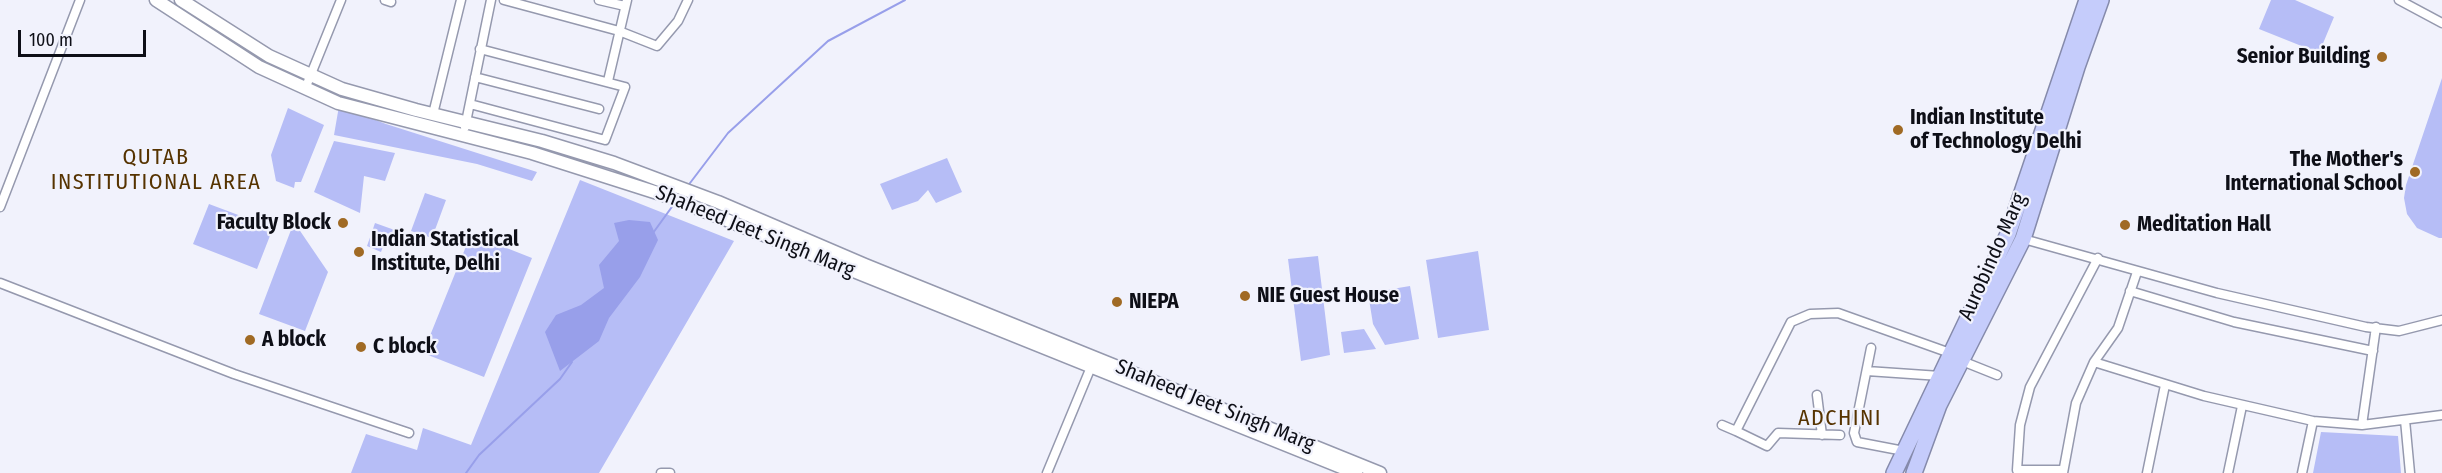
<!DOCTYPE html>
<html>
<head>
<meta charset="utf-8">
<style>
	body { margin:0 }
	#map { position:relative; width:2442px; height:473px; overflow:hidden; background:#f1f2fc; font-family:"Fira Sans Condensed",sans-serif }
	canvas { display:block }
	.scale { position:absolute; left:18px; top:30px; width:128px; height:27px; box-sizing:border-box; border:3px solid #0e0f17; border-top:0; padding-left:8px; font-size:18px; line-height:21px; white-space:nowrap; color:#0e0f17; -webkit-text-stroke:4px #f1f2fc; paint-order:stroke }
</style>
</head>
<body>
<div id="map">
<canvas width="2442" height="473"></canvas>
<div class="scale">100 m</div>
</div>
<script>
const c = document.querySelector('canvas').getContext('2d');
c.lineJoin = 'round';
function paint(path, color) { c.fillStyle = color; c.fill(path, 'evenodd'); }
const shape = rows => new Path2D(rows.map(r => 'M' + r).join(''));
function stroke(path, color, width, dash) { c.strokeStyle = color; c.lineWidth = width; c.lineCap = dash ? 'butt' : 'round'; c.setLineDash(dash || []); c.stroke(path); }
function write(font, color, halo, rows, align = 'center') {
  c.font = font + ' "Fira Sans Condensed",sans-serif'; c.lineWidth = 4.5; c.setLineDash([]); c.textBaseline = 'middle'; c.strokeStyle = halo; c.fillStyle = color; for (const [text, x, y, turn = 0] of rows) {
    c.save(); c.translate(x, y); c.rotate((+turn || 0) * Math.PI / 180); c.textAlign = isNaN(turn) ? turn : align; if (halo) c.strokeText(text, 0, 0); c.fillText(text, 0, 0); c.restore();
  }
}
paint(shape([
	[2271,0,2295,0,2334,17,2319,53,2259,29],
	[2442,78,2442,238,2439,238,2417,228,2407,214,2404,198,2406,185],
	[339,106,386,124,537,172,532,181,477,164,334,135],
	[288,108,324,125,301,182,295,182,294,188,276,181,271,155],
	[334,141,395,153,385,181,364,176,360,213,314,192],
	[947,158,962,192,936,203,928,190,918,201,892,210,880,184],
	[580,180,734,241,599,473,351,473,366,434,417,450,423,428,471,445],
	[425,193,446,200,432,238,411,231],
	[209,204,273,228,257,269,193,244],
	[294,222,328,272,305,331,259,314],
	[375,223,403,233,401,240,387,235,381,252,367,246],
	[471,234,532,258,484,377,423,353],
	[1478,251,1489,330,1438,338,1426,260],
	[1318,256,1330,355,1301,361,1288,259],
	[1410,286,1419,339,1385,345,1373,324,1368,293],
	[1364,329,1376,349,1344,353,1341,332],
	[2321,432,2398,436,2401,473,2313,473]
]), '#b6bdf6');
paint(shape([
	[629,220,650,222,658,240,640,277,609,318,599,341,560,371,545,332,556,315,581,305,604,288,599,265,619,241,614,223]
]), '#989fea');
stroke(shape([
	[687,187,728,133,828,41,905,0],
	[653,233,674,204],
	[466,473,479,455,560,379,572,362]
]), '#989fea', 2);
const street = shape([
	[385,0,391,2],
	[504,0,619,31,657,46,678,21,688,0],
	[599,0,625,6],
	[2399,0,2442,23],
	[475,77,599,109],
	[608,81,627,0],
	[305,89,341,0],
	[470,104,605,140,625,87,480,49],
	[433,114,461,0],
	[465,127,491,0],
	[0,207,80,0],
	[2020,238,2217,293,2366,327,2399,331,2442,320],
	[0,283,234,374,409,433],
	[2130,291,2234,322,2373,351],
	[1871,348,1854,433,1857,442,1904,451],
	[1962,361,1997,375],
	[2094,362,2204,396,2313,421,2362,425,2442,415],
	[1867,371,1940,376],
	[1817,395,1822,435],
	[2405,420,2410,473],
	[1722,425,1736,431],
	[2362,425,2376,327],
	[1840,435,1778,433,1767,446,1736,431,1791,322,1810,314,1838,313,1950,353],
	[2062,470,2017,470,2020,425,2030,387,2098,258],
	[661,473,670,473],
	[1047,473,1091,367],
	[2063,473,2076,403,2094,362,2118,328,2137,272],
	[2147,473,2165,385],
	[2228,473,2242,406],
	[2302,473,2313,421]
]);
const secondary = shape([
	[156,0,259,67,338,103,532,153,667,196,1356,473],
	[181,0,269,56,342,89,416,110,542,141,614,163,718,202,865,265,1380,473]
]);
const highway = shape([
	[1894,473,2008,234,2087,0],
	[1914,473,1939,405,2023,239,2077,67,2101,0]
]);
stroke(street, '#9599ae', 11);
stroke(secondary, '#9599ae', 15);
stroke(highway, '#858aab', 18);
stroke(street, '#fff', 8);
stroke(secondary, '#fff', 12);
stroke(highway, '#c5ccfb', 15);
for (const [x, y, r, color] of [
	[2382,57,6,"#a06a24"],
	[1898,130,6,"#a06a24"],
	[2415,172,6,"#a06a24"],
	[343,223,6,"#a06a24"],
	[2125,225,6,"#a06a24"],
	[359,252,6,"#a06a24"],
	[1245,296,6,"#a06a24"],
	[1117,302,6,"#a06a24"],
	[250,340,6,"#a06a24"],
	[361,347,6,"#a06a24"]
]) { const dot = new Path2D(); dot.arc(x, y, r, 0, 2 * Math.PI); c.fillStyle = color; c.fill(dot); stroke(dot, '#f1f2fc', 2); }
write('bold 21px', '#0e0f17', '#f1f2fc', [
	["Senior Building",2370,57,"right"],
	["Indian Institute",1910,118],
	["of Technology Delhi",1910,142],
	["The Mother's",2403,160,"right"],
	["International School",2403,184,"right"],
	["Faculty Block",331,223,"right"],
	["Meditation Hall",2137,225],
	["Indian Statistical",371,240],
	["Institute, Delhi",371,264],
	["NIE Guest House",1257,296],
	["NIEPA",1129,302],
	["A block",262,340],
	["C block",373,347]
], 'left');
write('21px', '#0e0f17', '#f1f2fc', [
	["Shaheed Jeet Singh Marg",755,232,22],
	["Aurobindo Marg",1993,257,-66],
	["Shaheed Jeet Singh Marg",1215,406,22]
]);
c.letterSpacing = '1.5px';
write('22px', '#563300', '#f1f2fc', [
	["QUTAB",156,158],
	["INSTITUTIONAL AREA",156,183],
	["ADCHINI",1840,419]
]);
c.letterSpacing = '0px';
</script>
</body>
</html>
